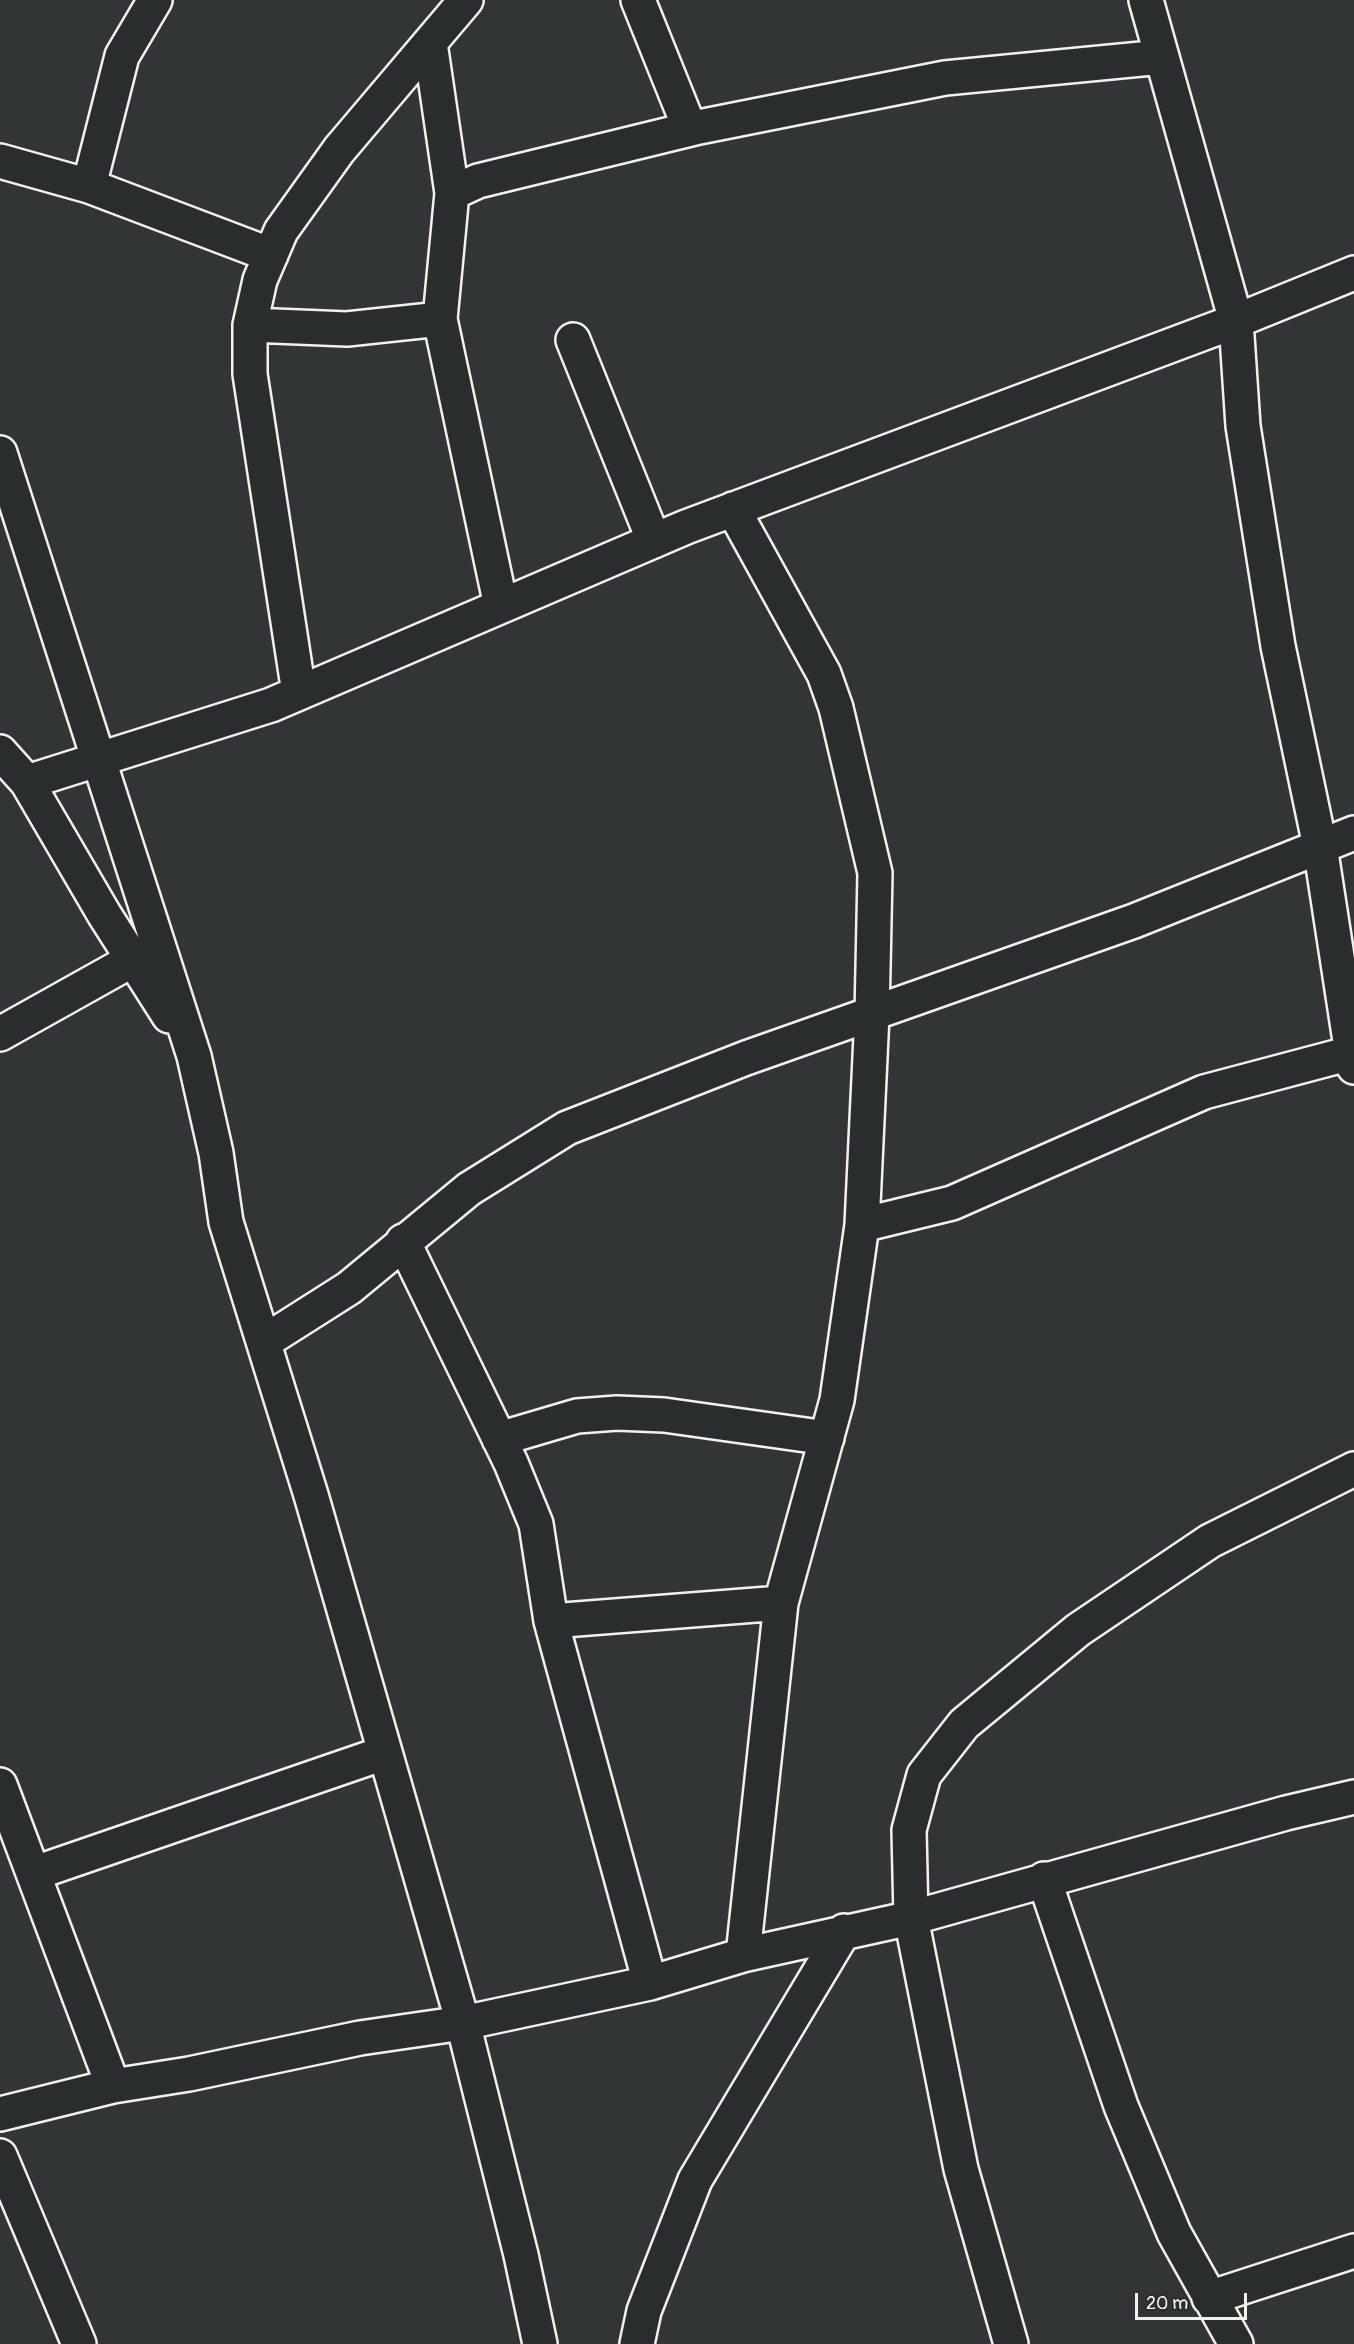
<!DOCTYPE html>
<html>
<head>
<meta charset="utf-8">
<style>
	body { margin:0 }
	#map { position:relative; width:1354px; height:2344px; overflow:hidden; background:#323535; font-family:Pangolin,sans-serif }
	canvas { display:block }
	.scale { position:absolute; left:1135px; top:2293px; width:112px; height:27px; box-sizing:border-box; border:3px solid #f4f1e8; border-top:0; padding-left:8px; font-size:18px; line-height:21px; white-space:nowrap; color:#f4f1e8; -webkit-text-stroke:4px #2a2d2e; paint-order:stroke }
</style>
</head>
<body>
<div id="map">
<canvas width="1354" height="2344"></canvas>
<div class="scale">20 m</div>
</div>
<script>
const c = document.querySelector('canvas').getContext('2d');
c.lineJoin = 'round';
const shape = rows => new Path2D(rows.map(r => 'M' + r).join(''));
function stroke(path, color, width, dash) { c.strokeStyle = color; c.lineWidth = width; c.lineCap = dash ? 'butt' : 'round'; c.setLineDash(dash || []); c.stroke(path); }
const street = shape([
	[638,0,690,129],
	[1146,0,1236,321,1243,426,1278,646,1320,846,1354,1067],
	[430,43,452,193,440,319,501,606],
	[0,161,89,186,271,255],
	[89,186,122,56,155,0],
	[452,193,478,181,699,127,945,78,1162,57],
	[250,325,347,329,440,319],
	[573,340,654,541],
	[0,453,194,1056,216,1153,226,1222,311,1495,463,2023,521,2255,540,2344],
	[733,509,824,674,836,708,875,873,872,1015,862,1225,837,1400,781,1603,743,1955],
	[299,693,250,374,250,325,260,280,281,231,339,150,466,0],
	[0,752,27,782,104,914,169,1016],
	[27,782,271,705,686,527,1236,321,1354,273],
	[0,1034,152,949],
	[862,1225,952,1203,1204,1092,1351,1053],
	[403,1241,511,1463,536,1524,551,1621,650,1983],
	[264,1342,349,1288,469,1189,567,1128,746,1058,1134,921,1354,833],
	[499,1439,577,1416,617,1413,664,1415,827,1438],
	[551,1621,781,1603],
	[0,1785,113,2086],
	[35,1873,384,1753],
	[1044,1879,1121,2106,1174,2233,1236,2344],
	[0,2114,113,2086,189,2074,360,2038,463,2023,650,1983,743,1955,911,1918,1286,1813,1354,1797],
	[0,2156,79,2344],
	[1209,2298,1354,2251],
	[637,2344,644,2311,695,2180,844,1931],
	[1011,2344,961,2169,911,1918,909,1830,924,1775,964,1724,1078,1630,1210,1541,1354,1469]
]);
stroke(street, '#f4f1e8', 38);
stroke(street, '#2a2d2e', 33);
</script>
</body>
</html>
